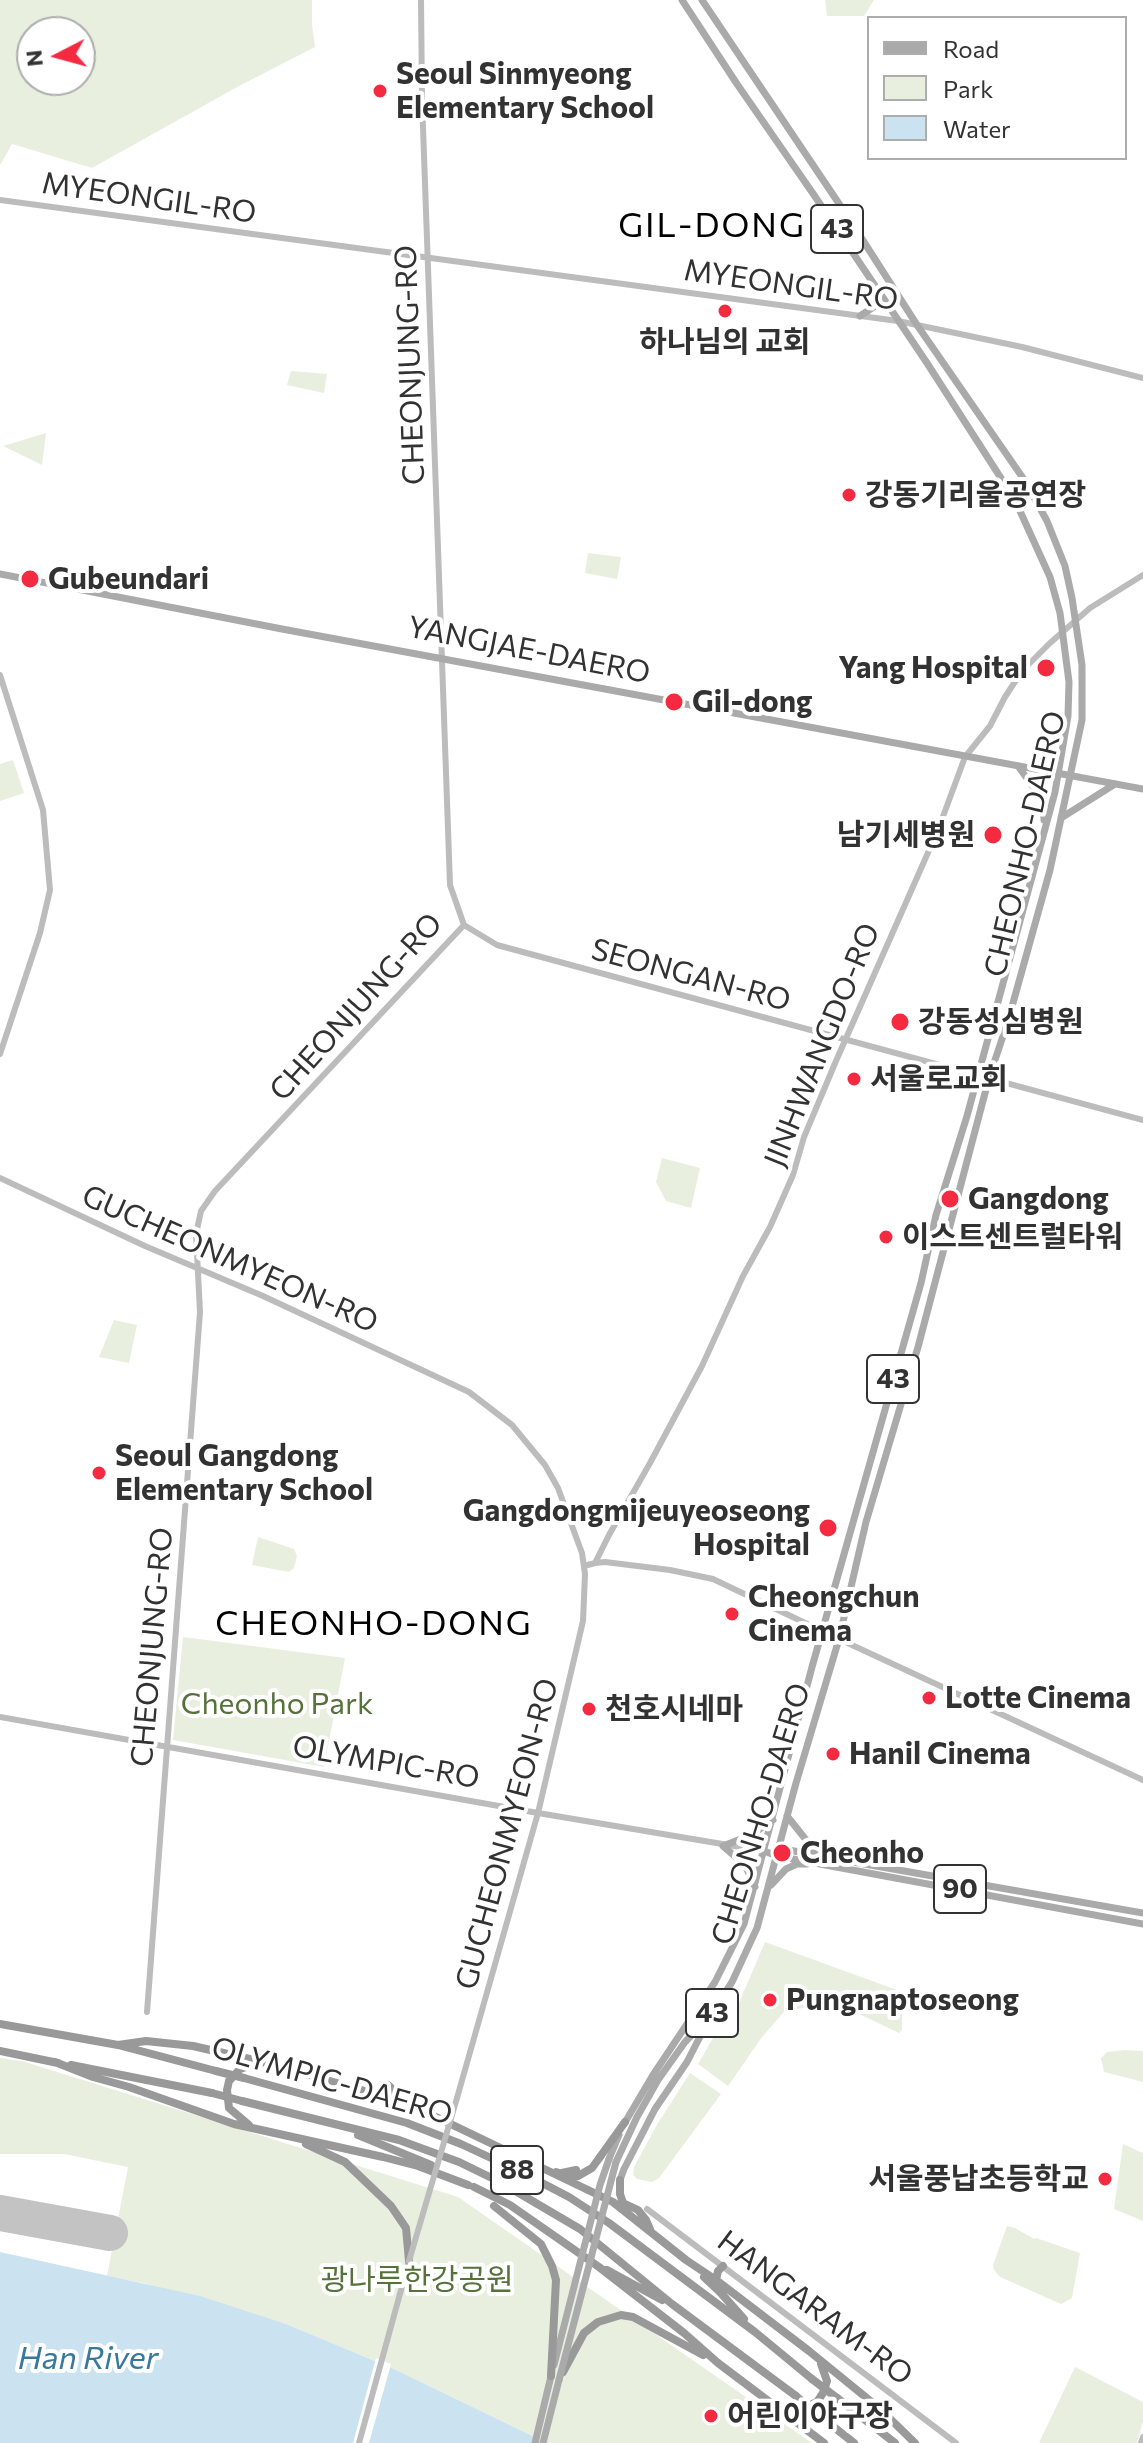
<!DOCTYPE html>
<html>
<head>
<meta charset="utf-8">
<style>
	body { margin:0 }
	#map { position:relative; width:1143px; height:2443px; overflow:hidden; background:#fff; font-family:Commissioner,sans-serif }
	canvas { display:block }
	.legend { position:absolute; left:867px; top:16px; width:260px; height:144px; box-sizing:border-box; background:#fff; border:2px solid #adadad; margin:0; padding:10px 14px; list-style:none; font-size:24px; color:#323232 }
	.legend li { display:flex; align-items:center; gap:16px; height:40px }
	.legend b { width:40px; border:2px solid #adadad }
	.north { position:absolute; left:16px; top:16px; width:80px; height:80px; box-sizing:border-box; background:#fff; border:2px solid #adadad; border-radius:50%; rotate:264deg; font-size:22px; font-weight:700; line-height:32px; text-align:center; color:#323232 }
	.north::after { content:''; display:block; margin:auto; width:28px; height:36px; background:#f32a40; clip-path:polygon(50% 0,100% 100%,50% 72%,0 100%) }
</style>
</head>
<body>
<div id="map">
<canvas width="1143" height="2443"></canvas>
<ul class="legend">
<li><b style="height:10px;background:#aaa"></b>Road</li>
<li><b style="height:22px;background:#e8efdf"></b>Park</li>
<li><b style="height:22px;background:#cbe3f0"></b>Water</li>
</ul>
<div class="north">N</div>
</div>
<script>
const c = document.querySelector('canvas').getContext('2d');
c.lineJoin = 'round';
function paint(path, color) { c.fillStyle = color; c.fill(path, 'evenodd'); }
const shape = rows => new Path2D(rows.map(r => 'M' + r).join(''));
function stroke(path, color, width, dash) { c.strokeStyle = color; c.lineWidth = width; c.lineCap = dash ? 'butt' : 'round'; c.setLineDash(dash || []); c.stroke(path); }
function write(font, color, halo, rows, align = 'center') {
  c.font = font + ' Commissioner,"Noto Sans KR",sans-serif'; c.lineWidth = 8; c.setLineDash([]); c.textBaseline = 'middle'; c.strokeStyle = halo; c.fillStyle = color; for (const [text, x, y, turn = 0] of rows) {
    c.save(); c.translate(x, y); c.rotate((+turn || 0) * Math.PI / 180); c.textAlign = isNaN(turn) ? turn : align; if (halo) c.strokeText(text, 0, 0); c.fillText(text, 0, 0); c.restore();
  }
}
paint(shape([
	[0,0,312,0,312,25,315,47,239,86,92,168,12,144,0,165],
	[32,32,80,32,80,80,32,80],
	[825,0,874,0,864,16,827,16],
	[291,371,327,374,324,393,287,385],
	[46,433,42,465,3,446],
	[588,553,621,557,617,579,585,573],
	[13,760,24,793,0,801,0,764],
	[662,1158,700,1168,691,1208,666,1201,656,1182],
	[114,1320,137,1325,129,1363,99,1357],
	[258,1537,294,1549,297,1556,294,1568,289,1572,252,1565],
	[183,1637,345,1658,324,1767,173,1740],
	[765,1942,897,1990,902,1998,902,2030,899,2033,857,2013,807,2007,784,2012,762,2037,728,2086,698,2064,713,2038,736,2010],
	[1125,2050,1143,2051,1143,2082,1104,2072,1101,2058,1107,2052],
	[0,2058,22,2061,458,2197,812,2443,547,2443,394,2369,286,2324,143,2283,107,2276,128,2167,64,2154,0,2154],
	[690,2073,721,2094,659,2178,652,2182,637,2179,633,2175,634,2167,658,2123],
	[1123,2144,1143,2153,1143,2221,1114,2209],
	[1007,2226,1015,2228,1034,2239,1036,2238,1080,2253,1072,2298,1061,2304,1000,2277,994,2270,993,2265],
	[1075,2367,1143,2402,1143,2421,1137,2443,1039,2443]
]), '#e8efdf');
paint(shape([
	[0,2252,200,2296,286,2324,394,2369,547,2443,0,2443]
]), '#cbe3f0');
paint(shape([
	[376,2358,391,2364,369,2443,353,2443]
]), '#fff');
stroke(shape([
	[0,2213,110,2233]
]), '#c3c3c3', 36);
stroke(shape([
	[421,0,422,99,450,885,464,925],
	[0,200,898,321,1022,347,1143,378],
	[0,675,43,810,50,890,40,933,0,1054],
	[464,925,497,945,1143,1120],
	[0,1178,145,1246,263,1296,469,1392,512,1425,545,1465,558,1488,582,1553,585,1574,583,1621,538,1813,457,2098],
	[595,1563,605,1562,670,1570,713,1579,822,1631],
	[584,1566,595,1563,609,1535,650,1463,702,1366,743,1276,770,1227,793,1175,804,1137,836,1061,938,830,965,757,990,726,1005,697,1022,671,1050,643,1090,608,1143,575],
	[839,1639,1143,1780],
	[0,1717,538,1813,764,1851],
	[147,2012,200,1312,196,1234,201,1211,215,1191,464,925],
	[647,2209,956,2443],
	[359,2443,409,2261],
	[1141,2443,1143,2437]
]), '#bcbcbc', 6);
stroke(shape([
	[860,316,875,306,876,298,874,290],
	[0,574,282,629,1143,789],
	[1018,766,1039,795,1043,803,1044,820],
	[1061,818,1115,784],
	[787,1816,819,1856,1143,1913],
	[778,1848,815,1855],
	[764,1851,777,1856,1143,1924],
	[771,1885,786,1869,797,1864,807,1864],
	[755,1887,745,1865,723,1846,751,1835,773,1820],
	[624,2124,653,2075,715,1982,744,1924,812,1667,921,1283,936,1215,967,1116,1055,792,1068,716,1069,682,1060,613,1050,577,1015,500,927,363,814,195,737,84,682,0],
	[609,2159,619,2135],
	[616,2162,637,2117,658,2080,685,2042,711,2015,732,1982,757,1928,796,1783,839,1639,866,1522,918,1347,989,1078,1008,1021,1050,870,1082,720,1082,665,1072,598,1065,566,1047,521,1025,481,917,325,848,217,702,0],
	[620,2180,624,2169,655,2109,687,2062,708,2021],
	[535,2443,551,2376],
	[543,2443,559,2380]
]), '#aaa', 7);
stroke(shape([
	[0,2024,118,2045,216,2071],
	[118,2045,146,2041,193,2046,267,2063,407,2103,613,2202,686,2260,716,2280,809,2351,879,2408,915,2443],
	[0,2051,58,2063],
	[55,2062,93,2077,129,2087,234,2124,383,2157,418,2166,468,2185],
	[71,2065,212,2093],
	[244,2078,407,2123,461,2144,521,2172,569,2197,609,2223,755,2332,812,2379],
	[388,2085,404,2100],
	[242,2101,399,2140,459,2162,500,2182,580,2229,672,2304,796,2396],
	[249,2125,229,2108,227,2090,229,2081,240,2069,259,2063],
	[358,2135,431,2165],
	[306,2144,345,2162,391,2206,406,2228,409,2261],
	[600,2157,625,2122],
	[557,2174,576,2170],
	[620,2180,620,2194,623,2203,638,2210,646,2220,650,2229],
	[474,2187,510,2205,599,2267,684,2333,718,2363,824,2443],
	[607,2270,662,2300],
	[704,2277,720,2292,744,2319],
	[716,2280,718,2271,723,2266],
	[563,2372,584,2333,598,2322,621,2315,633,2317,703,2355],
	[837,2398,895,2443],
	[779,2406,799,2410,817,2402,823,2393,827,2381,821,2364],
	[816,2413,854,2443]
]), '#999', 8);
stroke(shape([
	[409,2261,457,2098]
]), '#bcbcbc', 6);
stroke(shape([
	[554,2365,600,2185,609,2159],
	[559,2380,616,2162]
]), '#aaa', 7);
stroke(shape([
	[216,2071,244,2078],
	[212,2093,242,2101],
	[556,2172,570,2177,578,2176,592,2168,600,2157],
	[494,2206,541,2244,552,2266,556,2280,551,2376],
	[812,2379,837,2398],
	[796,2396,816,2413]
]), '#999', 8);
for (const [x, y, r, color] of [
	[380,91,8,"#f32a40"],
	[725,311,8,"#f32a40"],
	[849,495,8,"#f32a40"],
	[30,579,10,"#f32a40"],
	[1046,668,10,"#f32a40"],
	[674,702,10,"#f32a40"],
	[993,835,10,"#f32a40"],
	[900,1022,10,"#f32a40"],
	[854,1079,8,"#f32a40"],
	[950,1199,10,"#f32a40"],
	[886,1237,8,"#f32a40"],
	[99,1473,8,"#f32a40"],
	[828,1528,10,"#f32a40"],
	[732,1614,8,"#f32a40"],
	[929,1698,8,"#f32a40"],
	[589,1709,8,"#f32a40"],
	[833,1754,8,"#f32a40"],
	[782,1853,10,"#f32a40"],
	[770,2000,8,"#f32a40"],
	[1105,2179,8,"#f32a40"],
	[711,2416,8,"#f32a40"]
]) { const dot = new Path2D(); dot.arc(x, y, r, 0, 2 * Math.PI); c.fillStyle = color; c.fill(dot); stroke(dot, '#fff', 3); }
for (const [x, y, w] of [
	[837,229,52],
	[893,1379,52],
	[960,1889,52],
	[712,2013,52],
	[517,2170,52]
]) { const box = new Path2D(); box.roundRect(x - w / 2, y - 24, w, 48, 6); c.fillStyle = '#fff'; c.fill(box); stroke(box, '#323232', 2); }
write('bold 28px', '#323232', null, [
	["43",837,229],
	["43",893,1379],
	["90",960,1889],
	["43",712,2013],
	["88",517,2170]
]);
write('bold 30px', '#323232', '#fff', [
	["Seoul Sinmyeong",396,74],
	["Elementary School",396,108],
	["하나님의 교회",725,342,"center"],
	["강동기리울공연장",865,495],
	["Gubeundari",48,579],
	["Yang Hospital",1028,668,"right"],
	["Gil-dong",692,702],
	["남기세병원",975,835,"right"],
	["강동성심병원",918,1022],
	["서울로교회",870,1079],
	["Gangdong",968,1199],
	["이스트센트럴타워",902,1237],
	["Seoul Gangdong",115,1456],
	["Elementary School",115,1490],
	["Gangdongmijeuyeoseong",810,1511,"right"],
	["Hospital",810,1545,"right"],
	["Cheongchun",748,1597],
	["Cinema",748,1631],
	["Lotte Cinema",945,1698],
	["천호시네마",605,1709],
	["Hanil Cinema",849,1754],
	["Cheonho",800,1853],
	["Pungnaptoseong",786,2000],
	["서울풍납초등학교",1089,2179,"right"],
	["어린이야구장",727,2416]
], 'left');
write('30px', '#323232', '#fff', [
	["MYEONGIL-RO",149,198,8],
	["MYEONGIL-RO",791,285,8],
	["CHEONJUNG-RO",410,365,-92],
	["YANGJAE-DAERO",529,650,11],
	["CHEONHO-DAERO",1025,844,-77],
	["SEONGAN-RO",691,975,15],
	["CHEONJUNG-RO",356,1007,-48],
	["JINHWANGDO-RO",822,1045,-68],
	["GUCHEONMYEON-RO",230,1259,24],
	["CHEONJUNG-RO",152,1647,-85],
	["OLYMPIC-RO",386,1762,10],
	["CHEONHO-DAERO",761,1814,-73],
	["GUCHEONMYEON-RO",507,1834,-75],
	["OLYMPIC-DAERO",332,2081,16],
	["HANGARAM-RO",815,2308,37]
]);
write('30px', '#56723b', '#fff', [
	["Cheonho Park",277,1704],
	["광나루한강공원",417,2280]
]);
write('italic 32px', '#38789c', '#fff', [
	["Han River",88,2358]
]);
c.letterSpacing = '2px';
write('34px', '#000', '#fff', [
	["GIL-DONG",712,226],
	["CHEONHO-DONG",374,1624]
]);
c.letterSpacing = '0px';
</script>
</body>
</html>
